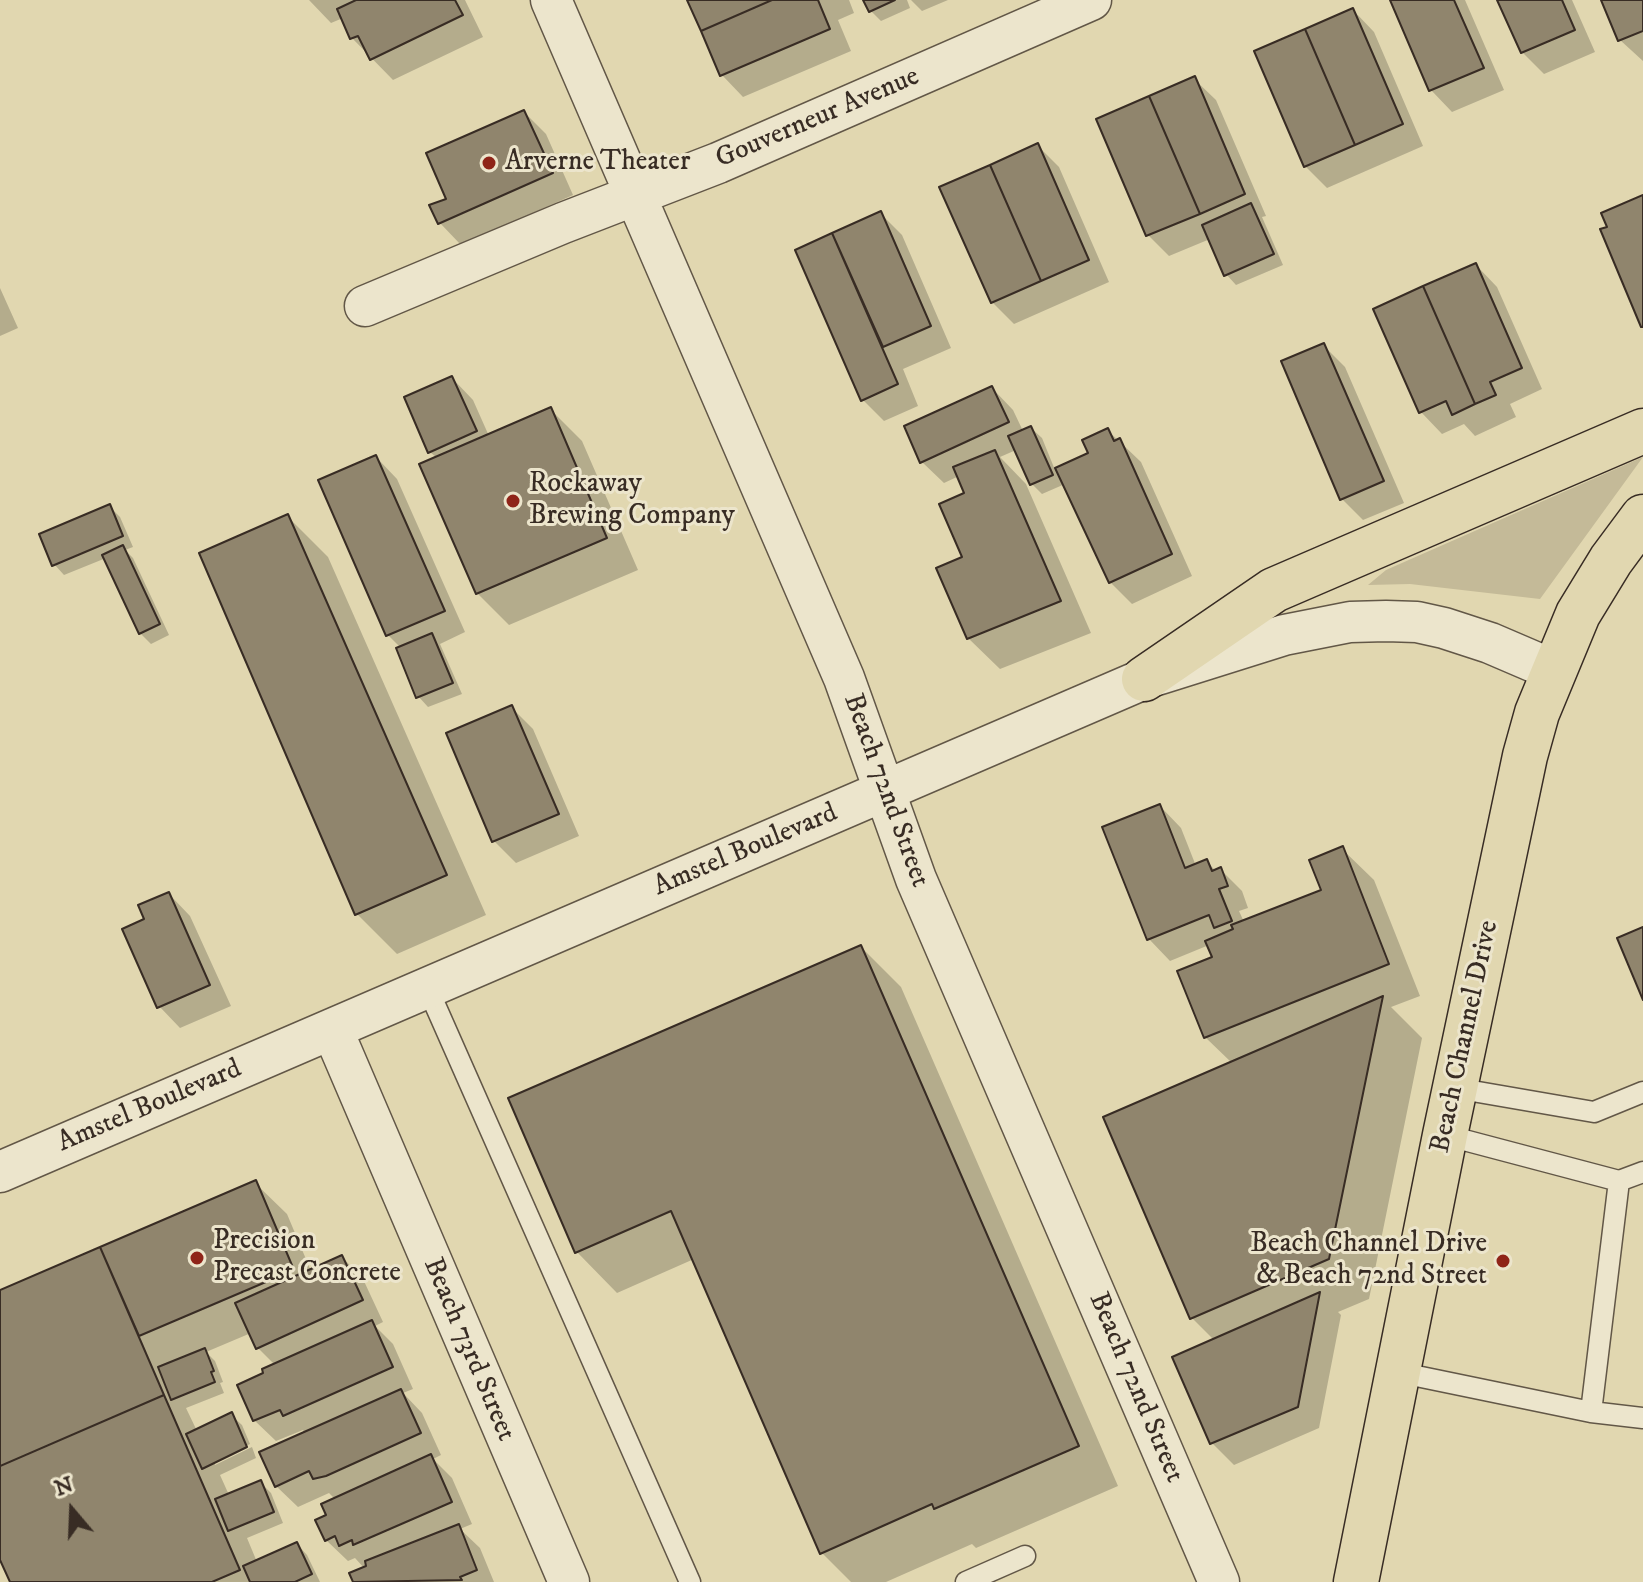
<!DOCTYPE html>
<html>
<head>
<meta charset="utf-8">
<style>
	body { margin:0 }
	#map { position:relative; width:1643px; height:1582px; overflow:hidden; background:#e1d7b0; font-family:"IM FELL DW Pica",serif }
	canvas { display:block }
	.north { position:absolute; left:32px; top:1470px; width:80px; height:80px; -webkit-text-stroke:6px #ece5cc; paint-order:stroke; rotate:341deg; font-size:22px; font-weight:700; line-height:32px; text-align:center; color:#382c24 }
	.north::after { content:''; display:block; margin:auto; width:28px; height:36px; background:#382c24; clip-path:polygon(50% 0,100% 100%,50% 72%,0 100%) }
</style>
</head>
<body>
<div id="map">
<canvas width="1643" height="1582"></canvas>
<div class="north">N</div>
</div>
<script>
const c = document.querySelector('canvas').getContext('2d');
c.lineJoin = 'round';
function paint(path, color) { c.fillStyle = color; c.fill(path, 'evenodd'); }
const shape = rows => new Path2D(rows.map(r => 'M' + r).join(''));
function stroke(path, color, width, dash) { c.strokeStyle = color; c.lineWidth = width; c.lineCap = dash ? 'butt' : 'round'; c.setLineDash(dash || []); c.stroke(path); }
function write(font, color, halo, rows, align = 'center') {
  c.font = font + ' "IM FELL DW Pica",serif'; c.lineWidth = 6; c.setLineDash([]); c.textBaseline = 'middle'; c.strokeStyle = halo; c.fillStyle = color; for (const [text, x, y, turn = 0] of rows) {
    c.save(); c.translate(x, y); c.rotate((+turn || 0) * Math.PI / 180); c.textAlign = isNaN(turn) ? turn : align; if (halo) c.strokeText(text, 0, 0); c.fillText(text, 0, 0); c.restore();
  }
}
paint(shape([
	[1643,457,1540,599,1410,584,1368,585,1386,570]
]), '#c4ba98');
paint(shape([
	[309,0,465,0,483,37,393,80,352,38,343,18,331,23],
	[689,0,849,0,854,13,838,20,851,51,743,97,722,75],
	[866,0,907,0,910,8,881,21,871,11],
	[911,0,948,0,922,11],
	[1394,0,1465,0,1504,90,1452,112,1431,90],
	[1499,0,1572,0,1595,52,1544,74,1522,52],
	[1603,0,1643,0,1643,61,1620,40],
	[1353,10,1374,32,1423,146,1327,188,1305,166],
	[1194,79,1216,100,1266,216,1262,217,1283,265,1236,285,1226,274,1210,239,1169,256,1148,235],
	[524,112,546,134,573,195,461,245,440,223,449,200],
	[1038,146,1059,167,1109,282,1014,324,992,302],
	[881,214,902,235,951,348,903,369,918,406,884,421,863,400,797,251],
	[1476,265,1497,287,1542,389,1510,404,1516,417,1475,436,1464,424,1442,434,1421,412],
	[0,288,18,328,0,336],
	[1323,345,1345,367,1404,503,1363,520,1342,499],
	[452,378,473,400,489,436,550,409,582,441,638,570,509,625,477,593,437,458,430,452],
	[992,388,1013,410,1023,431,1031,428,1042,438,1055,470,1091,454,1108,431,1119,441,1141,462,1192,576,1132,604,1110,582,1065,484,1042,494,1031,483,1016,450,1000,457,1026,484,1091,633,1000,669,968,638,965,558,967,494,959,476,944,483,922,462],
	[376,457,397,479,465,632,440,644,462,694,428,707,418,696,401,648,388,635,321,481],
	[110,507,120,517,133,547,125,550,133,558,169,635,151,644,140,633,106,558,64,575,54,564],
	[288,517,328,557,486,915,397,954,357,914],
	[511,707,533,729,579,836,516,863,494,841,448,735],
	[1160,806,1181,828,1196,866,1207,862,1216,871,1220,869,1242,891,1248,908,1239,911,1244,922,1324,891,1342,849,1374,880,1420,996,1391,1007,1422,1038,1369,1299,1338,1312,1341,1315,1319,1428,1234,1465,1212,1443,1175,1358,1215,1341,1192,1318,1232,1063,1205,1037,1214,958,1209,945,1170,961,1149,939],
	[169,894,190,916,231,1006,180,1028,159,1006,147,920],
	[861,947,901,987,1118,1486,976,1548,972,1544,886,1582,851,1582,821,1552,694,1259,617,1293,577,1252,511,1099],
	[255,1183,287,1214,311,1271,342,1257,363,1279,383,1322,375,1326,393,1344,413,1389,403,1393,422,1413,441,1455,433,1459,452,1478,472,1524,460,1529,480,1548,494,1582,355,1582,352,1574,365,1569,355,1558,348,1561,326,1540,329,1516,336,1500,329,1493,298,1507,276,1486,305,1434,303,1430,276,1441,254,1420,266,1374,275,1365,258,1348,251,1333,206,1352,215,1361,223,1382,220,1383,224,1393,186,1408,197,1431,231,1415,242,1425,250,1444,215,1460,215,1465,252,1447,256,1458,220,1475,229,1495,260,1482,271,1493,283,1523,247,1538,257,1562,297,1544,307,1555,320,1582,12,1582,0,1555,0,1292]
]), '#0003');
const building = shape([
	[356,0,455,0,463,15,370,60,358,36,350,39,337,9,356,0],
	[687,0,772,0,701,31,687,0],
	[772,0,818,0,830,29,720,76,701,31,772,0],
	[863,0,895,0,869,12,863,0],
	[1390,0,1454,0,1484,68,1429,91,1390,0],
	[1497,0,1562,0,1575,30,1521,53,1497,0],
	[1601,0,1643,0,1643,31,1618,41,1601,0],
	[1353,8,1403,124,1355,145,1305,29,1353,8],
	[1305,29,1355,145,1304,167,1254,51,1305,29],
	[1195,76,1245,194,1200,214,1149,96,1195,76],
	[1149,96,1200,214,1146,236,1096,119,1149,96],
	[524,110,553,173,438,224,429,205,446,199,426,153,524,110],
	[1038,143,1089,260,1041,281,990,165,1038,143],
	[990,165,1041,281,991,303,939,187,990,165],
	[1643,195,1643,327,1641,327,1600,229,1607,227,1601,213,1643,195],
	[1251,203,1274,254,1224,276,1202,225,1251,203],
	[881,211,931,326,883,347,832,233,881,211],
	[832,233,898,384,861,401,795,250,832,233],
	[1476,263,1522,368,1490,382,1496,395,1475,404,1423,286,1476,263],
	[1423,286,1475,404,1452,415,1446,401,1419,413,1373,309,1423,286],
	[1324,343,1384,481,1340,500,1281,361,1324,343],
	[452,376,477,431,428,453,404,397,452,376],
	[992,386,1009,422,920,463,904,426,992,386],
	[551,407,607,538,476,594,419,464,551,407],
	[1031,426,1053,475,1030,485,1008,436,1031,426],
	[1108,428,1114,441,1120,438,1172,554,1109,583,1055,468,1088,453,1082,440,1108,428],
	[995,450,1061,601,967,639,936,568,962,557,939,504,964,493,953,467,995,450],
	[376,455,445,611,386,636,318,480,376,455],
	[110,504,123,536,52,566,39,534,110,504],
	[288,514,447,875,355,915,199,553,288,514],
	[123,545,160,624,139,634,102,555,123,545],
	[432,633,453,683,416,698,396,648,432,633],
	[512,705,559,814,492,842,446,733,512,705],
	[1160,804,1185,868,1207,859,1212,871,1221,867,1228,886,1219,889,1232,921,1214,928,1209,915,1147,940,1102,827,1160,804],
	[1343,846,1389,964,1204,1038,1177,971,1212,957,1205,941,1233,929,1231,925,1321,890,1309,860,1343,846],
	[169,892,210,985,157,1008,122,929,144,919,138,905,169,892],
	[1643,927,1643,1000,1617,938,1643,927],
	[861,945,1079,1446,934,1509,932,1504,820,1554,671,1211,575,1253,508,1098,861,945],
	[1383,996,1329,1259,1190,1319,1103,1117,1383,996],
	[256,1180,294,1270,139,1336,100,1247,256,1180],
	[100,1247,164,1395,0,1466,0,1290,100,1247],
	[342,1255,363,1300,256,1349,235,1303,342,1255],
	[1320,1292,1298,1407,1210,1444,1172,1357,1320,1292],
	[372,1320,393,1367,283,1416,280,1410,253,1421,237,1385,263,1373,262,1369,372,1320],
	[205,1348,214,1371,211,1372,215,1382,171,1400,158,1367,205,1348],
	[401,1389,421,1433,326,1476,313,1479,309,1471,275,1487,259,1452,401,1389],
	[164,1395,240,1570,212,1582,10,1582,0,1560,0,1466,164,1395],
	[232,1412,247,1447,202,1469,186,1434,232,1412],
	[431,1454,452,1502,353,1545,352,1540,339,1546,335,1536,325,1541,315,1520,326,1515,321,1504,431,1454],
	[261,1480,274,1512,228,1531,215,1499,261,1480],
	[459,1524,477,1570,460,1577,462,1580,353,1582,349,1573,366,1566,365,1561,459,1524],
	[297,1542,312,1574,295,1582,250,1582,243,1566,297,1542]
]);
paint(building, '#90856d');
stroke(building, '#382c24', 2);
const lane = shape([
	[428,989,690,1582],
	[1455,1088,1594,1112,1643,1092],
	[1445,1135,1619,1181,1643,1172],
	[1397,1372,1591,1412,1643,1418],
	[1591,1412,1619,1181],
	[966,1582,1025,1556]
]);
const street = shape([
	[551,0,844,678,916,879,1219,1582],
	[365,306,563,223,718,163,1091,0],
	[332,1029,569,1582],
	[0,1172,1144,679,1284,635,1350,622,1386,621,1417,622,1444,628,1490,643,1553,670]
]);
const primary = shape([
	[1144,679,1274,590,1643,431],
	[1356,1582,1445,1135,1525,756,1537,713,1578,614,1611,560,1643,517]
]);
stroke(lane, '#625747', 23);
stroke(street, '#625747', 43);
stroke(primary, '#382c24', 47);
stroke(lane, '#ece5cc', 20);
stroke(street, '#ece5cc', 40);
stroke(primary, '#e1d7b0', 44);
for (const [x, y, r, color] of [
	[489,163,8,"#8f2418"],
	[513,501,8,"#8f2418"],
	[197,1258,8,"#8f2418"],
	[1503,1261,8,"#8f2418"]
]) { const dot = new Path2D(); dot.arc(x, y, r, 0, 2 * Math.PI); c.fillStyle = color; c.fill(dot); stroke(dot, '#ece5cc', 3); }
write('28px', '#382c24', '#ece5cc', [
	["Gouverneur Avenue",818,119,-23],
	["Beach 72nd Street",885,791,70],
	["Amstel Boulevard",746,851,-23],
	["Beach Channel Drive",1466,1037,-78],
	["Amstel Boulevard",150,1107,-23],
	["Beach 73rd Street",468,1350,67],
	["Beach 72nd Street",1135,1388,67]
]);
write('28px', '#382c24', '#ece5cc', [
	["Arverne Theater",505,163],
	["Rockaway",529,485],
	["Brewing Company",529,517],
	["Precision",213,1242],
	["Precast Concrete",213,1274],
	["Beach Channel Drive",1487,1245,"right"],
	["& Beach 72nd Street",1487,1277,"right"]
], 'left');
</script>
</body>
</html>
